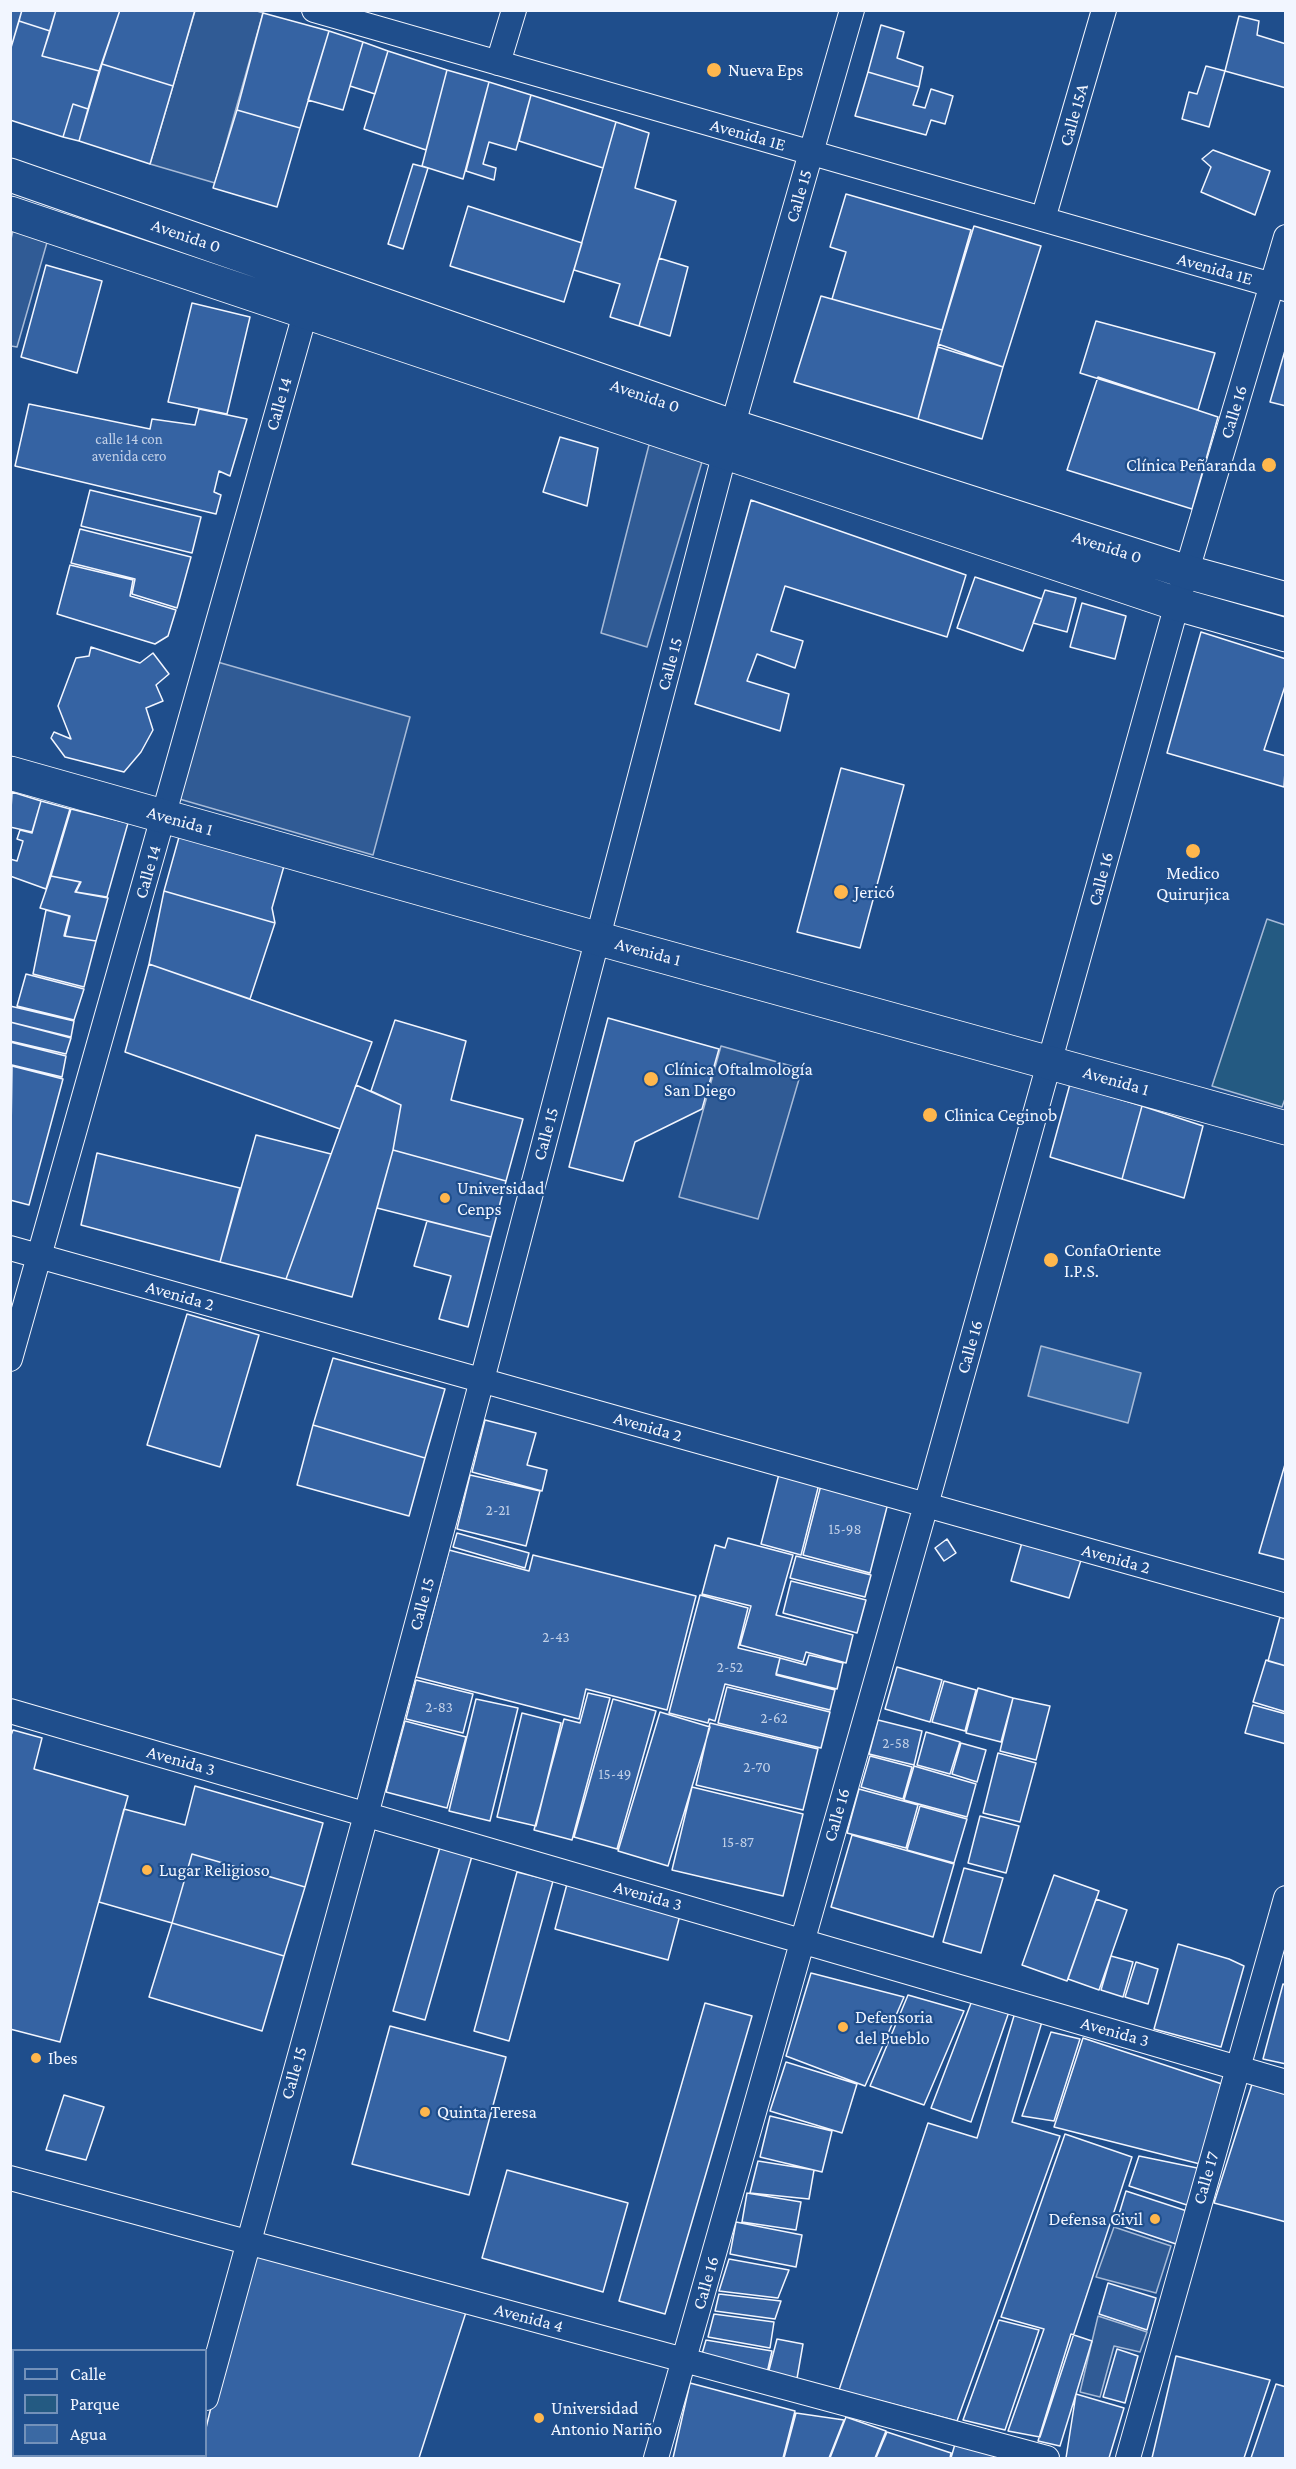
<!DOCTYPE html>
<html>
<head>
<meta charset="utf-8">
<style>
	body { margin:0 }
	#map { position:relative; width:1296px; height:2469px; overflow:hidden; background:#1f4e8c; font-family:"Crimson Pro",serif }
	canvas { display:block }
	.frame { position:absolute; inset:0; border:12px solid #f2f6ff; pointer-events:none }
	.legend { position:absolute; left:12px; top:2349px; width:195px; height:108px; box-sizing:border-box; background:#1f4e8c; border:2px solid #7391ba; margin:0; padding:8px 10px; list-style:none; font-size:18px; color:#f2f6ff }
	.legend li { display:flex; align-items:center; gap:12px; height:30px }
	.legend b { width:30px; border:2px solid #7391ba }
</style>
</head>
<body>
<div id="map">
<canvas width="1296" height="2469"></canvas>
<div class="frame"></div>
<ul class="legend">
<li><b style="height:8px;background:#1f4e8c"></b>Calle</li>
<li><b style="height:16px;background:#245a82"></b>Parque</li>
<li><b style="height:16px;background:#3b69a3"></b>Agua</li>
</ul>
</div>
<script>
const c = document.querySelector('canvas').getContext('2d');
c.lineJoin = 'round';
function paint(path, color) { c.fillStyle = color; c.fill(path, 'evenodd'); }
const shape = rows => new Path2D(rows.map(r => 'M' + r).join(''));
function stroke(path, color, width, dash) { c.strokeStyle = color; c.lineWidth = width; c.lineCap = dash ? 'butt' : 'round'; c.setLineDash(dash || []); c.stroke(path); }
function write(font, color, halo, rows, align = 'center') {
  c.font = font + ' "Crimson Pro",serif'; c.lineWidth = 4.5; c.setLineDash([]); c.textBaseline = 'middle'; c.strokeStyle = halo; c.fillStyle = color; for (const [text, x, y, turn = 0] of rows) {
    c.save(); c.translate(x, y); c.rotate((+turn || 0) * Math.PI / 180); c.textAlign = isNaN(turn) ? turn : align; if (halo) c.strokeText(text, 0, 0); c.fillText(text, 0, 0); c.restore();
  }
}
const green = shape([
	[1267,919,1285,925,1286,1096,1282,1107,1212,1086,1267,919]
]);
paint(green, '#245a82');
stroke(green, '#a8bbd7', 1.5);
const parking = shape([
	[254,10,263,13,215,183,150,164,195,11,254,10],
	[17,213,52,225,17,347,11,346,11,239,17,213],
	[651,437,704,455,647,647,601,633,651,437],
	[207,659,410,717,373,855,169,796,207,659],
	[721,1046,802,1069,758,1219,679,1197,721,1046],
	[1114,2227,1171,2246,1156,2293,1096,2277,1114,2227],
	[1098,2316,1147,2332,1140,2352,1114,2346,1100,2397,1080,2392,1098,2316]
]);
paint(parking, '#305b95');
stroke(parking, '#a8bbd7', 1.5);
const water = shape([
	[1041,1346,1141,1373,1128,1423,1028,1396,1041,1346]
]);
paint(water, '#3b69a3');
stroke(water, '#a8bbd7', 1.5);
const building = shape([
	[10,10,22,10,10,51,10,10],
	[22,10,56,10,50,31,19,21,22,10],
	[56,10,120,10,99,71,42,56,56,10],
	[120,10,195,10,173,86,102,64,120,10],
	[263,13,329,31,300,128,237,110,263,13],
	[1239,16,1259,21,1257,35,1286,44,1286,88,1225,71,1239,16],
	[19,21,50,31,42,56,99,71,88,109,73,104,63,137,10,120,10,51,19,21],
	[881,25,904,32,897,58,923,67,919,87,868,72,881,25],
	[329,31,363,42,343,110,308,100,329,31],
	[363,42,388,51,375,94,350,86,363,42],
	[388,51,447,70,426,150,364,129,388,51],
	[102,64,173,86,150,164,79,141,102,64],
	[1206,66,1225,71,1209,127,1182,119,1189,92,1197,94,1206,66],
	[447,70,489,82,463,179,422,166,447,70],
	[868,72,919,87,913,105,925,108,931,89,953,96,945,124,931,120,926,135,855,116,868,72],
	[489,82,531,95,516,150,489,142,483,164,496,168,494,180,466,171,489,82],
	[531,95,616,122,603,168,519,141,531,95],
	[73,104,88,109,79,141,63,137,73,104],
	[237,110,300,128,277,207,213,188,237,110],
	[616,122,649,133,635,188,676,201,639,326,610,317,620,284,574,270,616,122],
	[1213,150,1270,171,1255,215,1201,192,1211,167,1202,159,1213,150],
	[413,164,428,168,403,249,388,244,413,164],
	[846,194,971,230,942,330,832,299,846,252,830,247,846,194],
	[468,206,582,243,564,302,450,266,468,206],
	[974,226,1041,246,1003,367,938,344,974,226],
	[659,258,688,267,670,336,639,326,659,258],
	[46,265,102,281,77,373,21,357,46,265],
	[821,296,942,330,918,419,794,382,821,296],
	[192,303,250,317,227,414,168,402,192,303],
	[1096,321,1215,353,1198,410,1080,373,1096,321],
	[938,347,1003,367,982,439,918,419,938,347],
	[1286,347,1286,406,1270,402,1286,347],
	[1098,377,1218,417,1192,509,1067,470,1098,377],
	[29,404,150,429,152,419,195,425,199,409,247,419,230,476,219,471,214,492,221,495,216,514,15,466,29,404],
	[560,437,598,448,587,506,543,492,560,437],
	[90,490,201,517,192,553,81,526,90,490],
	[751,500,966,575,947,637,785,586,771,631,803,641,795,668,757,654,747,681,789,694,780,731,695,704,751,500],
	[80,529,191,557,177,608,132,594,135,579,71,563,80,529],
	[70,565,133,580,130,596,176,610,168,636,155,644,57,614,70,565],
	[975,577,1042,599,1023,651,957,628,975,577],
	[1045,590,1076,598,1067,632,1033,623,1045,590],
	[1082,603,1126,616,1115,659,1070,647,1082,603],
	[1201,632,1286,659,1286,683,1264,750,1286,756,1284,787,1167,753,1201,632],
	[91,647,140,663,153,653,169,674,156,685,163,701,146,708,153,730,141,752,124,772,65,757,51,738,54,732,71,739,58,706,76,658,89,656,91,647],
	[841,768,904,785,860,948,797,932,841,768],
	[12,792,41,801,32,832,10,827,12,792],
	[41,801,70,809,46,889,10,876,10,859,17,861,23,841,17,839,20,830,32,833,41,801],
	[71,809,128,823,107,897,76,892,81,882,51,876,71,809],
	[179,837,284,866,272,908,275,923,164,891,179,837],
	[51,876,80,882,75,892,108,898,96,941,65,936,70,916,40,908,51,876],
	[164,891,275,923,250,999,149,964,164,891],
	[46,910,69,916,64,936,96,941,84,987,33,974,46,910],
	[149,964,372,1042,340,1129,125,1052,149,964],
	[26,974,84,989,74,1020,17,1006,26,974],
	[10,1006,74,1021,71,1037,10,1022,10,1006],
	[608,1018,719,1049,702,1109,635,1142,623,1181,569,1167,608,1018],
	[395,1020,466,1041,451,1100,523,1119,506,1181,393,1150,401,1105,371,1091,395,1020],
	[10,1022,71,1038,66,1054,10,1041,10,1022],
	[10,1042,66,1056,62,1077,12,1065,10,1069,10,1042],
	[12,1066,63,1079,29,1205,10,1200,12,1066],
	[1070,1084,1142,1106,1122,1179,1050,1157,1070,1084],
	[356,1085,401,1105,393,1150,352,1297,286,1279,356,1085],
	[1142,1106,1203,1126,1184,1198,1122,1179,1142,1106],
	[256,1135,331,1154,286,1279,220,1262,256,1135],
	[393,1150,506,1181,491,1237,377,1208,393,1150],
	[97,1153,240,1188,220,1262,81,1225,97,1153],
	[427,1221,491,1237,468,1327,439,1319,451,1276,414,1266,427,1221],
	[187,1314,259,1335,220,1467,147,1445,187,1314],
	[333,1358,445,1389,425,1458,313,1425,333,1358],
	[485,1420,536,1433,527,1465,547,1470,542,1491,472,1472,485,1420],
	[313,1425,425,1458,409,1516,297,1485,313,1425],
	[1286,1461,1286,1560,1259,1553,1286,1461],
	[779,1474,819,1484,801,1555,761,1544,779,1474],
	[470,1475,540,1491,526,1546,457,1529,470,1475],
	[821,1485,888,1503,870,1573,803,1555,821,1485],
	[457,1533,529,1553,525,1568,453,1547,457,1533],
	[728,1538,793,1555,776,1615,853,1635,846,1663,806,1652,803,1662,740,1645,751,1606,702,1594,715,1545,725,1548,728,1538],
	[947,1539,956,1553,944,1561,935,1548,947,1539],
	[1023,1539,1082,1557,1069,1598,1011,1581,1023,1539],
	[449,1550,529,1571,533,1555,696,1596,667,1710,586,1689,579,1719,416,1677,449,1550],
	[796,1556,871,1575,865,1597,790,1578,796,1556],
	[791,1581,866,1600,857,1633,783,1613,791,1581],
	[700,1595,748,1608,738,1648,780,1658,776,1675,835,1690,830,1710,725,1684,715,1721,709,1719,708,1723,669,1713,700,1595],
	[1280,1617,1286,1619,1286,1666,1268,1661,1280,1617],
	[809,1655,843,1663,837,1689,776,1674,780,1658,806,1665,809,1655],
	[1266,1660,1286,1666,1286,1712,1253,1702,1266,1660],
	[897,1667,942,1680,930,1722,885,1709,897,1667],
	[416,1680,473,1694,463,1733,406,1719,416,1680],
	[944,1681,976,1690,965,1731,932,1722,944,1681],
	[727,1687,830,1712,821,1748,718,1723,727,1687],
	[978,1688,1013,1698,1001,1742,966,1733,978,1688],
	[588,1693,610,1698,572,1840,534,1830,564,1719,580,1723,588,1693],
	[1013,1698,1050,1706,1036,1760,1000,1751,1013,1698],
	[476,1699,518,1708,490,1821,449,1811,476,1699],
	[613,1699,656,1711,617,1849,574,1837,613,1699],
	[1253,1705,1286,1714,1286,1744,1245,1733,1253,1705],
	[660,1712,710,1727,668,1866,618,1851,660,1712],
	[522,1713,561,1723,536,1826,497,1817,522,1713],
	[878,1720,922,1731,914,1765,869,1754,878,1720],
	[405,1721,466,1737,447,1808,386,1792,405,1721],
	[710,1723,818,1749,803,1810,696,1785,710,1723],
	[13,1730,42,1738,34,1769,128,1796,60,2042,10,2029,10,1738,13,1730],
	[926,1732,960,1742,950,1774,917,1765,926,1732],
	[961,1743,986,1750,977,1782,952,1774,961,1743],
	[998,1753,1036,1763,1020,1822,983,1813,998,1753],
	[870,1756,912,1767,903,1799,861,1787,870,1756],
	[914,1766,976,1784,967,1817,904,1800,914,1766],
	[195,1786,323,1823,305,1887,192,1854,172,1923,99,1902,124,1809,185,1825,195,1786],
	[692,1787,803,1814,783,1896,672,1870,692,1787],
	[859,1789,918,1805,906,1848,847,1833,859,1789],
	[920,1806,967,1819,954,1863,907,1850,920,1806],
	[980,1816,1019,1826,1006,1873,968,1863,980,1816],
	[852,1835,954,1864,933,1937,831,1907,852,1835],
	[440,1847,472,1856,425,2020,393,2011,440,1847],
	[192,1854,305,1887,284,1956,172,1923,192,1854],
	[964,1868,1003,1878,981,1953,943,1942,964,1868],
	[517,1872,553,1881,509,2041,474,2031,517,1872],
	[1054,1875,1099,1891,1067,1981,1022,1965,1054,1875],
	[567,1884,680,1915,668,1960,555,1929,567,1884],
	[1096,1899,1127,1910,1099,1990,1068,1979,1096,1899],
	[172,1923,284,1956,262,2031,149,1997,172,1923],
	[1178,1944,1229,1959,1244,1966,1221,2047,1154,2029,1178,1944],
	[1111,1956,1133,1962,1123,1997,1101,1990,1111,1956],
	[1136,1962,1158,1969,1148,2004,1125,1997,1136,1962],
	[811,1973,904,1997,865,2086,786,2056,811,1973],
	[1283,1984,1286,1985,1286,2064,1263,2059,1283,1984],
	[908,1995,964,2011,924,2105,870,2086,908,1995],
	[973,1998,1011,2006,971,2122,931,2108,973,1998],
	[705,2003,752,2016,665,2314,619,2301,705,2003],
	[1017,2006,1044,2015,1012,2122,1060,2136,957,2421,839,2390,928,2123,977,2138,1017,2006],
	[390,2026,506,2057,469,2195,352,2164,390,2026],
	[1051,2032,1080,2039,1054,2121,1022,2116,1051,2032],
	[1083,2038,1225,2085,1204,2165,1054,2127,1083,2038],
	[786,2062,857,2084,842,2133,770,2111,786,2062],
	[1254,2078,1286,2089,1286,2222,1214,2203,1254,2078],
	[64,2095,104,2107,86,2160,46,2150,64,2095],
	[770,2116,832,2131,822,2172,760,2157,770,2116],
	[1065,2134,1132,2157,1040,2437,1008,2431,1044,2329,1001,2317,1065,2134],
	[1139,2156,1202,2169,1193,2207,1129,2186,1139,2156],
	[758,2161,814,2170,809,2199,750,2193,758,2161],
	[507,2170,628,2203,603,2292,482,2258,507,2170],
	[1126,2191,1193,2213,1185,2247,1116,2224,1126,2191],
	[747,2193,801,2202,796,2230,742,2222,747,2193],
	[736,2222,802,2235,796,2267,730,2254,736,2222],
	[249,2251,468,2306,419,2458,198,2458,199,2456,206,2456,206,2428,249,2251],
	[729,2259,789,2270,778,2298,719,2291,729,2259],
	[1108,2283,1156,2298,1147,2330,1099,2314,1108,2283],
	[719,2294,781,2301,775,2319,715,2311,719,2294],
	[714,2314,774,2322,770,2348,708,2337,714,2314],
	[999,2320,1039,2330,1005,2430,963,2420,999,2320],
	[1071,2334,1092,2341,1076,2394,1060,2446,1038,2441,1071,2334],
	[777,2339,803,2344,796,2384,767,2378,777,2339],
	[706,2340,772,2351,767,2373,700,2361,706,2340],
	[1117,2349,1138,2356,1125,2403,1103,2397,1117,2349],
	[1176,2356,1270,2380,1244,2458,1152,2458,1176,2356],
	[690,2383,795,2411,783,2458,673,2458,690,2383],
	[1276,2384,1286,2387,1286,2458,1251,2458,1276,2384],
	[1076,2394,1124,2408,1109,2458,1066,2458,1076,2394],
	[796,2413,844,2420,829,2458,784,2458,796,2413],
	[846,2417,886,2431,875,2458,830,2458,846,2417],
	[887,2432,951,2453,950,2458,876,2458,887,2432],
	[955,2444,1004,2458,951,2458,955,2444]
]);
paint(building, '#3563a3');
stroke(building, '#f2f6ff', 1.5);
const street = shape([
	[314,10,1286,289],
	[498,63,514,10],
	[1043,219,1104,10],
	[10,1248,1286,1606],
	[10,1359,310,296],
	[10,1711,1286,2082],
	[10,2178,1047,2458],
	[206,2398,366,1815,482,1380,725,452,852,10],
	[190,2458,190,2456],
	[656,2458,926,1505,1177,604,1286,237],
	[1128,2458,1286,1898]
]);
const secondary = shape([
	[10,175,732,426,1187,572,1286,599],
	[10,213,1177,604,1286,635],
	[10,773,596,938,1286,1128]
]);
stroke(street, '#f2f6ff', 26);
stroke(secondary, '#f2f6ff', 35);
stroke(street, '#1f4e8c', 24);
stroke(secondary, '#1f4e8c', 33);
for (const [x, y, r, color] of [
	[714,70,8,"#ffb74d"],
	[1269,465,8,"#ffb74d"],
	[1193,851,8,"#ffb74d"],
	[841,892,8,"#ffb74d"],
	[651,1079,8,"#ffb74d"],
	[930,1115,8,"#ffb74d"],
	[445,1198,6,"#ffb74d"],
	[1051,1260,8,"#ffb74d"],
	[147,1870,6,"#ffb74d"],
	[843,2027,6,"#ffb74d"],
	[36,2058,6,"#ffb74d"],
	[425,2112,6,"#ffb74d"],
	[1155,2219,6,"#ffb74d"],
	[539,2418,6,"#ffb74d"]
]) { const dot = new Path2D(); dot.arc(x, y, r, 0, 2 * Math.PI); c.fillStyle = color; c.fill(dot); stroke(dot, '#1f4e8c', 2); }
write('15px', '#c3d1e8', null, [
	["calle 14 con",129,439],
	["avenida cero",129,456],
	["2-21",498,1510],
	["15-98",845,1529],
	["2-43",556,1637],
	["2-52",730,1667],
	["2-83",439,1707],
	["2-62",774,1718],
	["2-58",896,1743],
	["2-70",757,1767],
	["15-49",615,1774],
	["15-87",738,1842]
]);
write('18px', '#f2f6ff', '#1f4e8c', [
	["Nueva Eps",728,70],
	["Clínica Peñaranda",1256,465,"right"],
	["Medico",1193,873,"center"],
	["Quirurjica",1193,894,"center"],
	["Jericó",854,892],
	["Clínica Oftalmología",664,1069],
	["San Diego",664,1090],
	["Clinica Ceginob",944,1115],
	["Universidad",457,1188],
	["Cenps",457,1209],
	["ConfaOriente",1064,1250],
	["I.P.S.",1064,1271],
	["Lugar Religioso",159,1870],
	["Defensoria",855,2017],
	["del Pueblo",855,2038],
	["Ibes",48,2058],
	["Quinta Teresa",437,2112],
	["Defensa Civil",1143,2219,"right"],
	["Universidad",551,2408],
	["Antonio Nariño",551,2429]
], 'left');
write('18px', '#f2f6ff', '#1f4e8c', [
	["Calle 15A",1074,115,-74],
	["Avenida 1E",748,135,16],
	["Calle 15",799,196,-74],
	["Avenida 0",186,236,19],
	["Avenida 1E",1215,269,16],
	["Avenida 0",645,396,19],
	["Calle 14",279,404,-74],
	["Calle 16",1234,412,-73],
	["Avenida 0",1107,547,18],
	["Calle 15",670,664,-75],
	["Avenida 1",180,821,16],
	["Calle 14",148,872,-74],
	["Calle 16",1101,879,-75],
	["Avenida 1",648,952,15],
	["Avenida 1",1116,1081,16],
	["Calle 15",546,1134,-75],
	["Avenida 2",180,1296,16],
	["Calle 16",970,1347,-74],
	["Avenida 2",648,1427,16],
	["Avenida 2",1116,1559,16],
	["Calle 15",422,1604,-75],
	["Avenida 3",181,1761,16],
	["Calle 16",837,1815,-74],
	["Avenida 3",648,1896,16],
	["Avenida 3",1115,2032,16],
	["Calle 15",294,2073,-74],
	["Calle 17",1206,2178,-74],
	["Calle 16",706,2283,-74],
	["Avenida 4",529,2318,15]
]);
</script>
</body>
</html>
